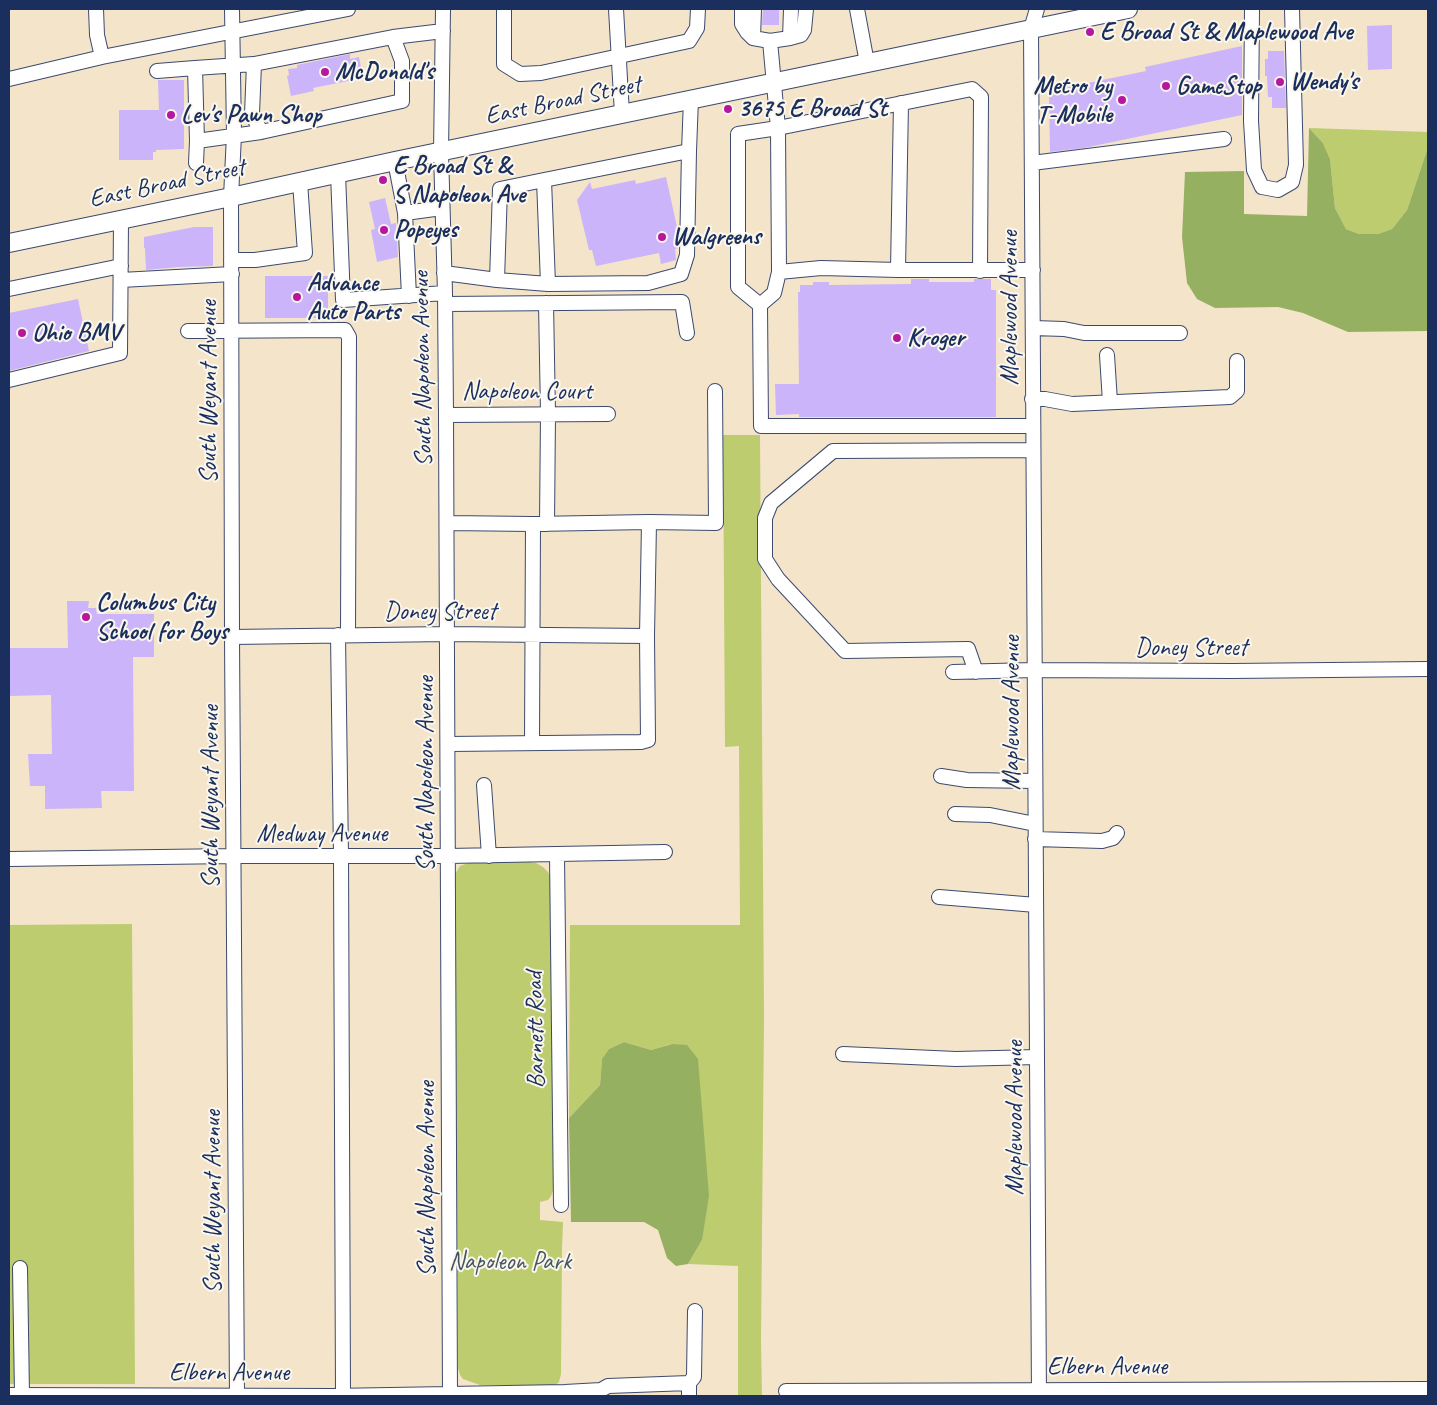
<!DOCTYPE html>
<html>
<head>
<meta charset="utf-8">
<style>
	body { margin:0 }
	#map { position:relative; width:1437px; height:1405px; overflow:hidden; background:#f4e4ca; font-family:Caveat,sans-serif }
	canvas { display:block }
	.frame { position:absolute; inset:0; border:10px solid #1b2f5e; pointer-events:none }
</style>
</head>
<body>
<div id="map">
<canvas width="1437" height="1405"></canvas>
<div class="frame"></div>
</div>
<script>
const c = document.querySelector('canvas').getContext('2d');
c.lineJoin = 'round';
function paint(path, color) { c.fillStyle = color; c.fill(path, 'evenodd'); }
const shape = rows => new Path2D(rows.map(r => 'M' + r).join(''));
function stroke(path, color, width, dash) { c.strokeStyle = color; c.lineWidth = width; c.lineCap = dash ? 'butt' : 'round'; c.setLineDash(dash || []); c.stroke(path); }
function write(font, color, halo, rows, align = 'center') {
  c.font = font + ' Caveat,sans-serif'; c.lineWidth = 4; c.setLineDash([]); c.textBaseline = 'middle'; c.strokeStyle = halo; c.fillStyle = color; for (const [text, x, y, turn = 0] of rows) {
    c.save(); c.translate(x, y); c.rotate((+turn || 0) * Math.PI / 180); c.textAlign = isNaN(turn) ? turn : align; if (halo) c.strokeText(text, 0, 0); c.fillText(text, 0, 0); c.restore();
  }
}
paint(shape([
	[1309,128,1428,132,1428,147,1407,210,1392,229,1378,234,1359,234,1346,229,1335,208,1330,159,1323,143],
	[723,435,760,435,764,1016,761,1342,762,1396,738,1396,738,1266,688,1264,702,1240,671,1044,651,1050,624,1042,609,1049,602,1060,600,1085,569,1118,570,925,740,925,739,746,725,747],
	[530,862,536,863,543,867,548,872,552,882,554,1188,551,1196,548,1200,540,1202,540,1220,563,1222,562,1248,561,1374,559,1382,555,1386,480,1385,463,1379,460,1375,458,1368,455,874,460,866,468,863],
	[132,924,135,1384,9,1384,9,925]
]), '#bdcc6f');
paint(shape([
	[1309,128,1323,143,1330,159,1335,208,1346,229,1359,234,1378,234,1392,229,1407,210,1428,147,1428,331,1348,332,1303,313,1278,307,1215,308,1197,299,1187,283,1182,237,1185,172,1244,171,1244,214,1307,216],
	[624,1042,651,1050,672,1044,687,1045,698,1059,709,1196,702,1240,688,1264,676,1266,667,1258,658,1230,644,1222,571,1222,569,1118,600,1085,602,1059,609,1049]
]), '#96b062');
paint(shape([
	[763,9,779,9,779,25,762,25],
	[1392,25,1392,69,1368,70,1367,26],
	[1242,46,1242,115,1084,148,1050,152,1049,91,1146,71,1145,67],
	[1268,51,1284,51,1286,108,1272,108,1272,97,1268,97,1267,76,1265,76,1265,59,1268,59],
	[350,54,350,59,359,57,363,78,313,88,314,91,291,96,287,76,289,75,288,69,297,68,297,65],
	[158,80,184,80,184,149,156,150,156,152,153,152,153,160,119,160,119,110,159,110],
	[666,177,679,236,678,248,675,249,676,260,661,264,659,253,596,266,592,250,589,250,577,200,590,182,592,189,635,180,636,184],
	[385,198,391,224,396,223,398,257,377,262,371,230,375,229,369,202],
	[194,227,213,227,213,266,179,267,146,270,145,248,144,248,144,237],
	[265,276,328,276,328,318,265,318],
	[911,279,929,279,929,282,974,282,974,279,991,279,991,290,996,290,996,417,799,417,799,414,776,415,775,384,799,384,798,292,800,292,800,285,813,285,813,282,829,282,829,285,911,284],
	[78,299,89,351,9,371,9,313],
	[67,601,89,601,88,608,96,608,97,614,154,614,154,657,133,657,134,791,101,791,102,808,45,809,45,786,30,786,28,754,52,754,51,695,9,696,9,648,68,648]
]), '#cbb4fa');
const minor = shape([
	[96,9,97,35,102,57],
	[232,9,234,135,231,197,232,637,237,1396],
	[443,9,441,152,445,293,446,415,450,1396],
	[504,9,504,64,520,74,541,73,689,41,697,28,698,9],
	[616,9,622,114],
	[742,9,742,24,747,32,753,38,770,41,790,38,801,35,804,30,806,9],
	[857,9,867,63],
	[1037,9,1031,29,1039,1396],
	[1252,9,1251,121,1254,170,1262,187,1278,190,1292,182,1296,165,1292,9],
	[753,38,754,9],
	[790,38,791,9],
	[770,41,778,128,779,272,821,268,898,270,1033,270],
	[254,64,252,114,261,132],
	[195,68,254,64,393,37,443,31],
	[157,71,195,68,197,141,196,163],
	[9,79,102,57,348,9],
	[197,141,261,132,402,101,402,61,393,37],
	[395,161,405,213,442,208],
	[1032,163,1224,139],
	[338,174,343,300,445,293],
	[405,213,409,296],
	[231,260,255,260,305,253,300,182],
	[898,270,901,103],
	[779,272,774,293,760,305,761,426,1033,426],
	[444,273,497,280,548,284,648,283,681,274,687,255,689,151],
	[121,280,232,274],
	[497,280,500,189,544,180],
	[548,284,544,180,689,151,691,99],
	[9,289,121,266],
	[546,303,548,414,547,524],
	[445,304,682,302,687,333],
	[760,305,738,287,738,134,778,128,972,89,981,97,980,271],
	[1033,328,1064,329,1084,333,1180,333],
	[188,331,345,330,349,337,348,635],
	[1107,355,1110,402],
	[9,380,120,353,121,220],
	[1032,399,1045,399,1072,404,1230,397,1237,391,1237,361],
	[446,415,608,414],
	[649,522,716,523,715,391],
	[447,523,533,524,649,522,647,636,648,740,641,742,448,744],
	[338,635,341,856,343,1396],
	[232,637,447,634,647,636],
	[953,672,1034,670,1232,671,1428,669],
	[976,672,968,649,845,651,778,579,765,559,765,518,771,503,833,451,1033,450],
	[532,743,533,524],
	[941,776,967,780,1035,781],
	[484,785,489,856],
	[955,814,990,815,1035,824],
	[1035,839,1102,841,1113,838,1117,833],
	[557,855,561,1205],
	[9,859,234,856,448,856,665,852],
	[939,897,1036,905],
	[843,1054,956,1059,1037,1057],
	[20,1268,22,1395],
	[689,1383,689,1396],
	[786,1391,1428,1389],
	[9,1395,332,1396,565,1392,601,1390,608,1386,689,1383,694,1377,695,1311]
]);
const major = shape([
	[9,243,231,197,395,161,1128,9]
]);
stroke(minor, '#3c4a6e', 16);
stroke(major, '#3c4a6e', 20);
stroke(minor, '#fff', 14);
stroke(major, '#fff', 18);
for (const [x, y, r, color] of [
	[1090,32,5,"#b5179e"],
	[325,72,5,"#b5179e"],
	[1280,82,5,"#b5179e"],
	[1166,86,5,"#b5179e"],
	[1122,100,5,"#b5179e"],
	[728,109,5,"#b5179e"],
	[171,115,5,"#b5179e"],
	[383,180,5,"#b5179e"],
	[384,230,5,"#b5179e"],
	[662,237,5,"#b5179e"],
	[297,297,5,"#b5179e"],
	[22,333,5,"#b5179e"],
	[897,338,5,"#b5179e"],
	[86,617,5,"#b5179e"]
]) { const dot = new Path2D(); dot.arc(x, y, r, 0, 2 * Math.PI); c.fillStyle = color; c.fill(dot); stroke(dot, '#fbf7ec', 2); }
write('bold 25px', '#1b2f5e', '#fbf7ec', [
	["E Broad St & Maplewood Ave",1100,32],
	["McDonald's",335,72],
	["Wendy's",1290,82],
	["Metro by",1112,86,"right"],
	["T-Mobile",1112,115,"right"],
	["GameStop",1176,86],
	["3675 E Broad St",738,109],
	["Lev's Pawn Shop",181,115],
	["E Broad St &",393,166],
	["S Napoleon Ave",393,195],
	["Popeyes",394,230],
	["Walgreens",672,237],
	["Advance",307,283],
	["Auto Parts",307,312],
	["Ohio BMV",32,333],
	["Kroger",907,338],
	["Columbus City",96,603],
	["School for Boys",96,632]
], 'left');
write('25px', '#1b2f5e', '#fbf7ec', [
	["East Broad Street",563,101,-12],
	["East Broad Street",167,184,-12],
	["Maplewood Avenue",1010,308,-90],
	["South Napoleon Avenue",423,369,-91],
	["South Weyant Avenue",209,392,-90],
	["Napoleon Court",527,392],
	["Doney Street",440,612],
	["Doney Street",1191,648],
	["Maplewood Avenue",1012,713,-90],
	["South Napoleon Avenue",426,774,-90],
	["South Weyant Avenue",211,797,-90],
	["Medway Avenue",322,834],
	["Barnett Road",536,1030,-91],
	["Maplewood Avenue",1015,1118,-90],
	["South Napoleon Avenue",427,1179,-90],
	["South Weyant Avenue",213,1202,-90],
	["Elbern Avenue",1107,1367],
	["Elbern Avenue",229,1373]
]);
write('25px', '#445662', '#fbf7ec', [
	["Napoleon Park",510,1262]
]);
</script>
</body>
</html>
